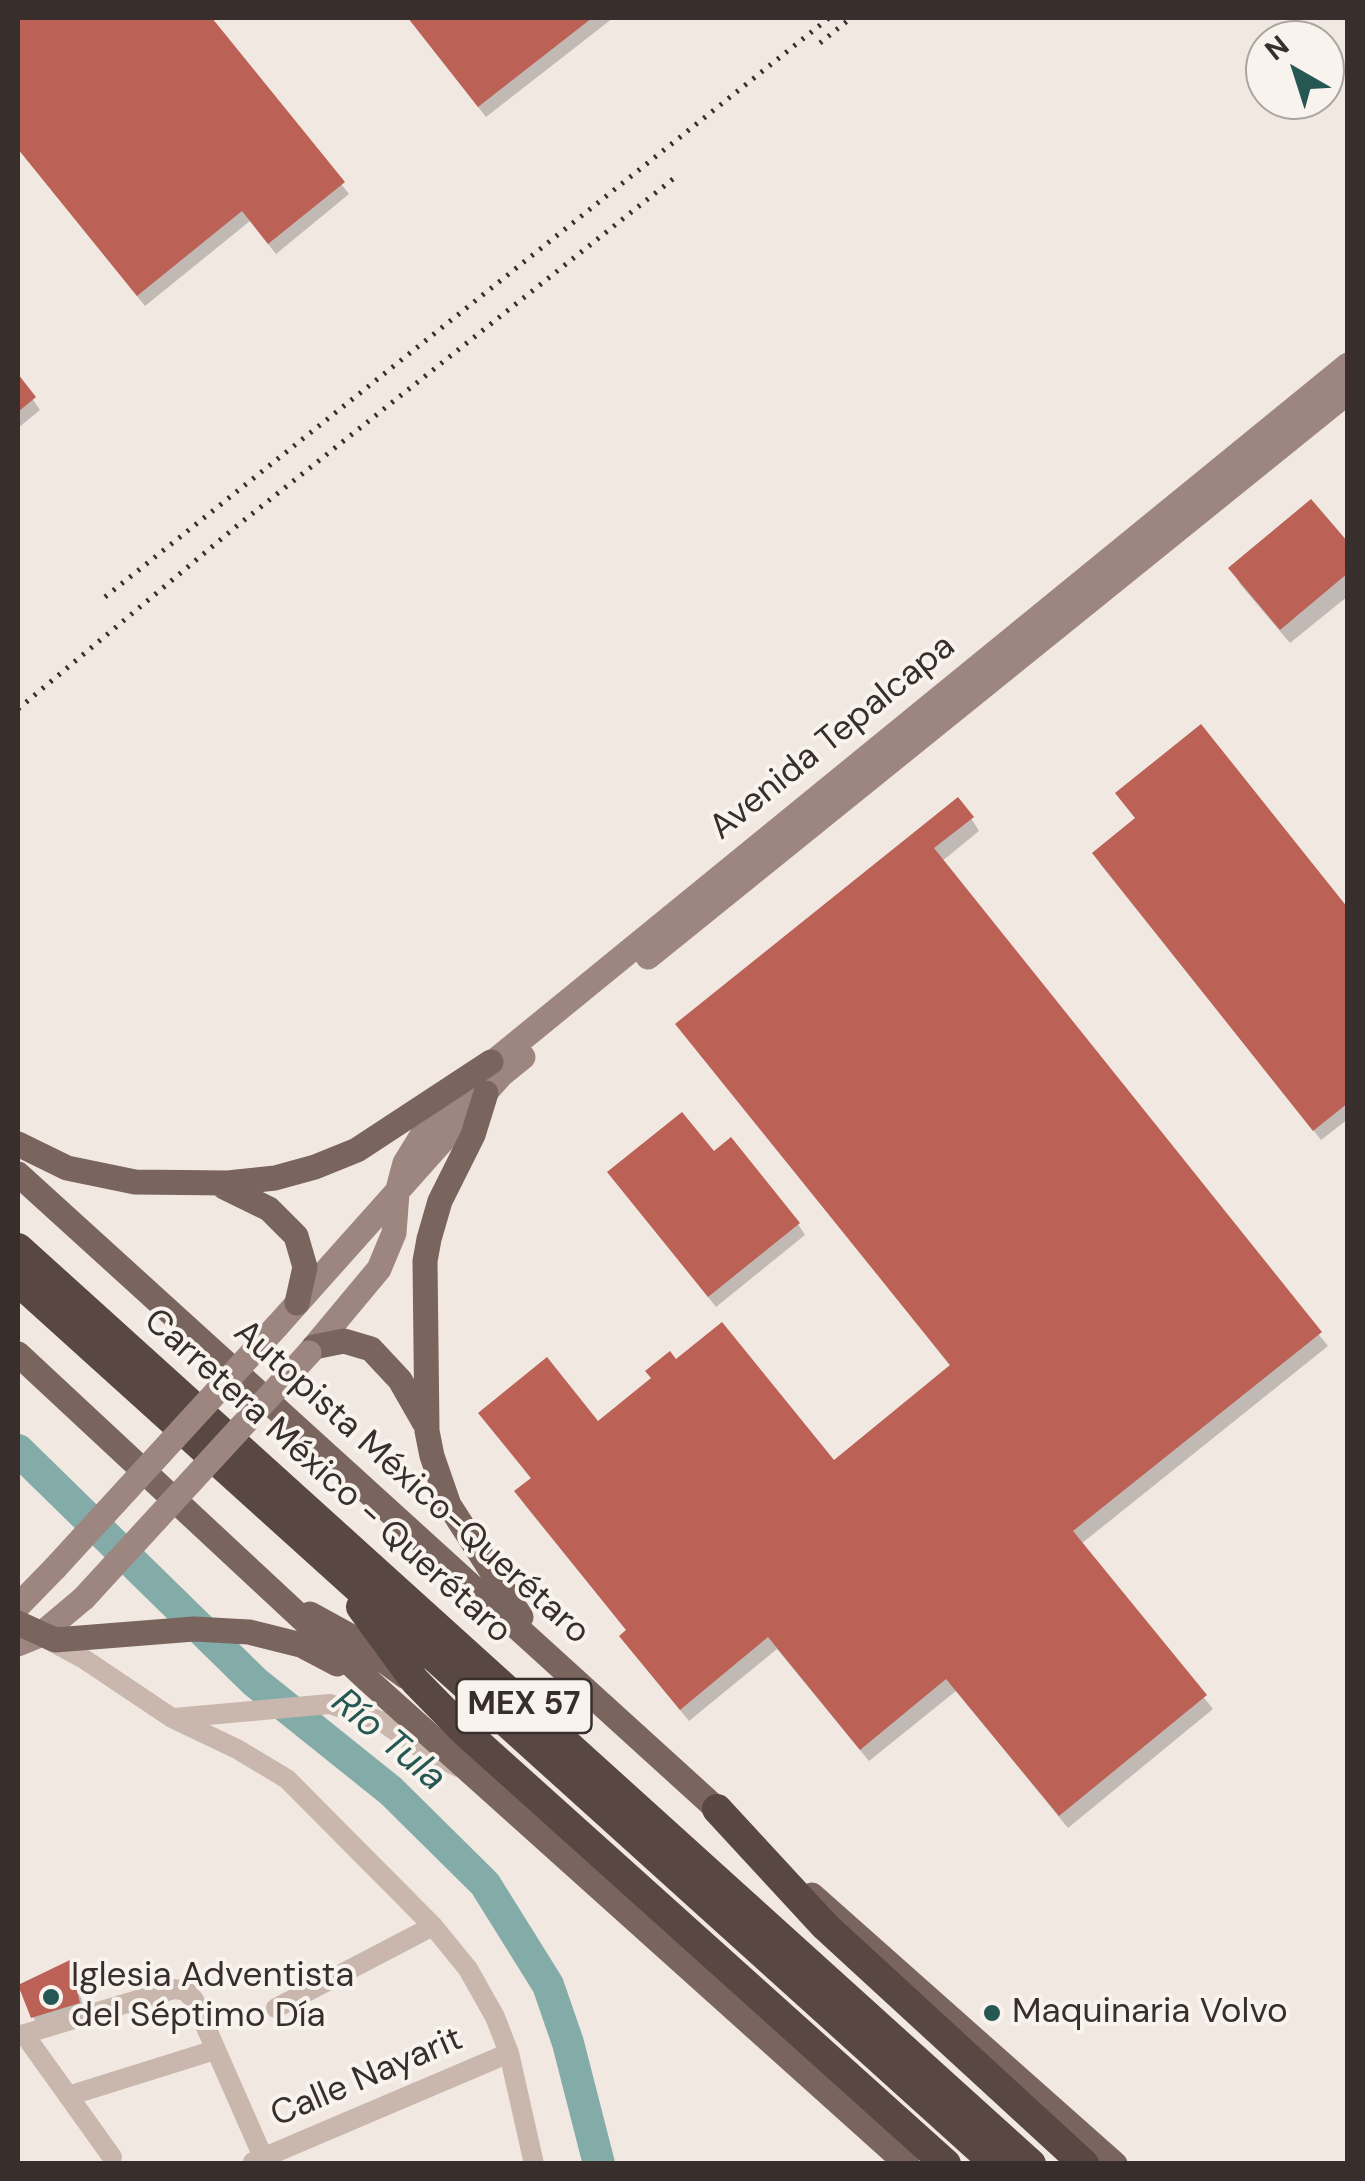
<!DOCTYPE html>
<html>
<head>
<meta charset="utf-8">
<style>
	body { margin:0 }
	#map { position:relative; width:1365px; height:2181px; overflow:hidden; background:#f2e8e2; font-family:"DM Sans",sans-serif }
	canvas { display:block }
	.frame { position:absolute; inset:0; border:20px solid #382e2c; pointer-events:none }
	.north { position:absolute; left:1245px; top:20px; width:100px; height:100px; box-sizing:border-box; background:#f9f3ee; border:2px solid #aca4a0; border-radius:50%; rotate:321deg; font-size:28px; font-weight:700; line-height:40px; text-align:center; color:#382e2c }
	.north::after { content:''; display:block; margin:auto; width:35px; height:45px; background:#255753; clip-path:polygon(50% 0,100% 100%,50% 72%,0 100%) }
</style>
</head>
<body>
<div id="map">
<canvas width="1365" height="2181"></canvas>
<div class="frame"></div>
<div class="north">N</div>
</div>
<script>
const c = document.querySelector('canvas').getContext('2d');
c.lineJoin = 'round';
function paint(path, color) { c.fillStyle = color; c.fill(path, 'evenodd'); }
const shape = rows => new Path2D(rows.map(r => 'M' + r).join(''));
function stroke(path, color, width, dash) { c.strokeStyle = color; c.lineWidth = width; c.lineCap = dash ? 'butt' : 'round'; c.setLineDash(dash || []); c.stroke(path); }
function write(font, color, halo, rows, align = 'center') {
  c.font = font + ' "DM Sans",sans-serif'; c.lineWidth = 8; c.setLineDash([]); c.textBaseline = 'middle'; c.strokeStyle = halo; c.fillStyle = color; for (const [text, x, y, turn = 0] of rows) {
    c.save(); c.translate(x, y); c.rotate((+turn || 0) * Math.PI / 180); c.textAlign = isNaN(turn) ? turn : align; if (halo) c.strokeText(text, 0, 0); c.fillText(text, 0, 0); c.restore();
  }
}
paint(shape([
	[18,18,209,18,349,194,276,254,250,221,145,306,18,149],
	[408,18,613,18,486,117],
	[18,378,40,410,18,428],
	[1348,546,1348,596,1290,643,1240,584,1231,568],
	[1118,793,1348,912,1348,1119,1321,1140,1101,865,1095,854,1137,820],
	[971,818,979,831,941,862,1328,1346,1081,1544,1213,1709,1068,1828,956,1691,869,1761,777,1649,689,1721,630,1649,622,1636,628,1632,525,1505,517,1492,532,1480,482,1414,598,1424,833,1464,951,1367,679,1025],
	[713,1154,798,1224,805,1235,716,1307,610,1173],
	[69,1963,75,1974,85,2014,40,2028,33,2017]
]), '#0003');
stroke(shape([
	[18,1450,255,1682,391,1791,485,1884,548,1985,568,2043,599,2164]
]), '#83aca8', 32);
paint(shape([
	[18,18,212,18,345,182,268,244,242,211,137,296,18,149],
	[408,18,592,18,478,107],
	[18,374,36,397,18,412],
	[1311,499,1348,542,1348,573,1280,630,1228,568],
	[1201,724,1348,908,1348,1103,1313,1131,1092,853,1135,818,1115,793],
	[958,797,974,817,934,848,1322,1332,1073,1531,1207,1695,1059,1816,946,1679,860,1750,768,1637,680,1710,619,1636,626,1630,514,1491,531,1478,478,1413,547,1357,598,1421,651,1378,645,1371,670,1351,676,1359,722,1322,834,1460,950,1365,675,1024],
	[682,1112,714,1151,731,1137,800,1223,708,1297,607,1172],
	[70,1960,80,2003,31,2018,18,1985]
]), '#bb6156');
stroke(shape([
	[47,1639,84,1659,172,1718,237,1749,287,1779,433,1926,468,1969,495,2017,509,2053,534,2164],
	[174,1718,330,1704,381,1721,426,1752,458,1767],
	[276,2008,433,1926],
	[24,2034,112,2157],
	[18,2036,174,1989,186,1991,194,2000,263,2157],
	[68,2096,215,2050],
	[253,2162,509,2053]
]), '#c9b7ae', 20);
stroke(shape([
	[648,957,1348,392],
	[277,1326,502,1074,523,1057],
	[309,1353,379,1269,394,1233,397,1193,405,1163,421,1137,469,1082,1348,365],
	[18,1606,55,1568],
	[18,1644,40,1635,84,1598]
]), '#9d8680', 25);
stroke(shape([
	[486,1093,473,1135,440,1201,429,1239,425,1261,427,1431,432,1456,449,1505,521,1617],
	[18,1144,67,1168,135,1182,228,1183,275,1178,315,1167,357,1150,491,1062],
	[18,1174,730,1821],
	[224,1187,269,1209,296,1236,305,1267,297,1303],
	[314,1347,344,1341,371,1349,400,1380,424,1422],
	[18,1354,368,1680,907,2164],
	[310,1614,350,1636,406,1677],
	[18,1623,55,1640,194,1629,249,1632,301,1645,337,1664],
	[812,1895,1115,2164]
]), '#79645e', 25);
stroke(shape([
	[18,1248,1031,2164],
	[18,1281,996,2164],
	[361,1607,415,1681,463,1730,946,2164],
	[717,1809,825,1926,1084,2164]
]), '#594744', 30);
stroke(shape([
	[820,43,851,18],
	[105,597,829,18],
	[18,709,238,525,673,179]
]), '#382e2c', 5, [2.5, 8]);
stroke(shape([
	[55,1568,277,1326],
	[84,1598,309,1353]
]), '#9d8680', 25);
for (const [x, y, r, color] of [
	[51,1997,10,"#255753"],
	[992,2013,10,"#255753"]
]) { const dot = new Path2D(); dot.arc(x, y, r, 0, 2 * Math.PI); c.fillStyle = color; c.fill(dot); stroke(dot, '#f9f3ee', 4); }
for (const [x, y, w] of [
	[524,1706,135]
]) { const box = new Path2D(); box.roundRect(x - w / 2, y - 27, w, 54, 8); c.fillStyle = '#f9f3ee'; c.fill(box); stroke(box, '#382e2c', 2.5); }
write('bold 32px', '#382e2c', null, [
	["MEX 57",524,1706]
]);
write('35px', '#382e2c', '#f9f3ee', [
	["Avenida Tepalcapa",833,738,-39],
	["Carretera México - Querétaro",327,1477,42],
	["Autopista México-Querétaro",411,1483,42],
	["Calle Nayarit",367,2078,-23]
]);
write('35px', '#382e2c', '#f9f3ee', [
	["Iglesia Adventista",71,1977],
	["del Séptimo Día",71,2017],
	["Maquinaria Volvo",1012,2013]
], 'left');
write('italic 38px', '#255753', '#f9f3ee', [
	["Río Tula",388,1741,40]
]);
</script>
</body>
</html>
